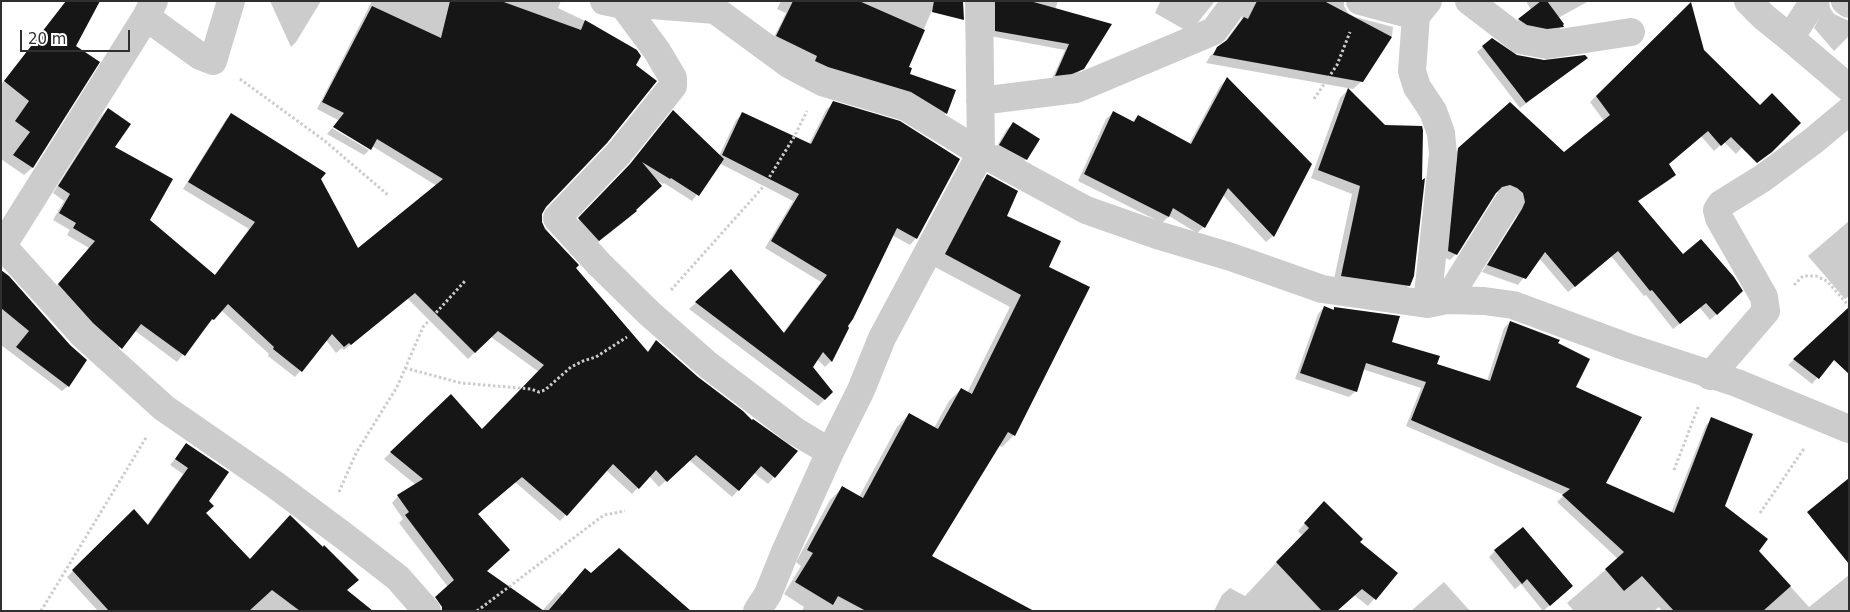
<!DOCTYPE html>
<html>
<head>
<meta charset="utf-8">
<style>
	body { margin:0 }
	#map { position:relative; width:1850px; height:612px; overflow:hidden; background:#fff; font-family:"DejaVu Sans",sans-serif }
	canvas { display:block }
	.frame { position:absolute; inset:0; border:2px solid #2f2f2f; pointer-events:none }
	.scale { position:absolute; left:20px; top:30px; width:110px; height:22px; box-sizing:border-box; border:2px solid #2f2f2f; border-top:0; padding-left:6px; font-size:15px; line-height:18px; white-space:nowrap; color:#2f2f2f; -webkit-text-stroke:4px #fff; paint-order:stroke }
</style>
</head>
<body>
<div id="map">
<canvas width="1850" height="612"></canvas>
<div class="frame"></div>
<div class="scale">20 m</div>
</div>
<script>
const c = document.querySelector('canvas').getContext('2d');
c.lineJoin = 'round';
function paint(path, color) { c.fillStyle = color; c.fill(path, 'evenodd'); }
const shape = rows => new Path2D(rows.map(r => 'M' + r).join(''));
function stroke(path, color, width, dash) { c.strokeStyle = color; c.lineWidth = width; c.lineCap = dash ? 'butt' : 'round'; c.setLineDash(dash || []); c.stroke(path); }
paint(shape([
	[66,1,85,1,74,46,98,62,32,168,24,175,1,159,1,85],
	[270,1,321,1,296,42,291,47],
	[372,1,561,1,558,8,596,26,545,206,541,214,541,222,575,268,647,353,656,342,751,422,796,451,768,484,754,473,732,497,689,460,659,487,649,476,632,494,606,470,560,521,515,482,477,515,458,600,399,523,403,519,392,503,398,496,416,485,384,459,451,395,482,431,539,372,491,337,468,359,407,298,344,350,342,348,336,353,326,340,295,377,268,356,269,354,221,310,207,326,206,325,177,362,134,330,114,354,52,291,89,248,67,235,70,230,53,220,64,201,53,193,101,116,108,109,113,147,148,220,214,276,249,229,183,189,225,121,231,114,320,179,358,250,437,186,372,146,370,148,334,126,338,120,317,109],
	[781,1,936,1,907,68,909,75,946,113,941,119,822,73,772,41,786,13,777,9],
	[988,1,1058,1,1055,10,1083,68,1077,74,1065,79,1051,81,1065,50,990,36],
	[1158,1,1215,1,1195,26,1185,30,1155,13,1160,2],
	[1241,1,1344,1,1344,6,1348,13,1355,17,1393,27,1392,36,1362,81,1353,89,1206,63,1210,56,1223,44,1241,20,1244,12],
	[1526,1,1589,1,1558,18,1562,26,1557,32,1541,34,1513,25,1531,10],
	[1823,1,1829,1,1830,8,1834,14,1849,21,1849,36,1834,51,1814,28,1824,9],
	[1691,4,1703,51,1771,117,1736,154,1724,142,1714,151,1701,136,1667,165,1674,175,1668,181,1637,202,1682,256,1735,297,1710,320,1700,308,1673,329,1646,295,1644,296,1611,256,1568,292,1539,258,1518,285,1482,272,1517,217,1519,209,1503,191,1495,193,1456,254,1450,260,1443,257,1453,156,1459,149,1564,153,1604,121,1590,102],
	[1483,47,1517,57,1544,62,1580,63,1520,108,1477,52],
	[1227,79,1310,164,1273,236,1266,242,1223,195,1204,227,1197,233,1169,216,1162,223,1078,181,1106,119,1113,113,1132,122,1138,116,1189,144,1220,86],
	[1348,90,1421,183,1409,285,1401,293,1333,284,1352,194,1311,178,1340,98],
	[833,103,916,238,910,245,892,235,846,326,847,328,831,361,825,367,817,359,811,367,832,392,818,406,689,309,731,271,783,333,821,282,765,248,793,201,719,163,692,201,664,183,663,184,655,179,630,217,593,246,574,225,625,171,668,118,719,156,736,120,743,113,809,144,826,110],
	[1013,124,1026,159,1020,165,994,151,1007,129],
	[332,128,369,150,364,155,327,134],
	[988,176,1005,216,1048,267,1014,435,1002,447,998,445,930,556,1032,611,802,611,804,607,784,594,801,566,796,562,830,500,842,488,859,497,897,427,909,414,934,428,949,401,961,389,967,393,1010,307,933,266,975,188],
	[1849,221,1849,296,1845,299,1808,256],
	[1,272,70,345,68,386,62,391,1,345],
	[1324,307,1332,310,1335,308,1390,342,1436,364,1487,381,1504,328,1510,322,1557,343,1574,388,1604,483,1671,513,1706,425,1712,419,1724,506,1758,551,1809,607,1849,575,1849,611,1662,611,1659,607,1654,611,1574,611,1567,603,1618,559,1557,502,1564,495,1406,426,1421,388,1362,369,1356,391,1349,397,1295,379,1318,314],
	[1849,308,1832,360,1812,384,1788,365],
	[187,444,207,501,204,514,249,561,316,611,98,611,67,577,134,511,147,525,183,474,170,465],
	[1317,510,1396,573,1368,606,1354,595,1337,611,1214,611,1222,595,1230,588,1245,596,1302,535,1298,531],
	[1495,551,1566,592,1543,611,1521,584,1515,589,1489,557],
	[591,574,690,611,542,611,559,592,563,595],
	[1444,582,1470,611,1411,611]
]), '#0003');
paint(shape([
	[66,1,100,1,76,46,100,62,33,168,13,155,30,132,15,121,29,101,4,81],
	[450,1,501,1,581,30,585,20,637,50,641,56,636,65,657,81,607,143,546,207,542,214,542,222,545,229,579,265,576,268,648,352,656,340,698,377,743,411,752,420,753,419,798,451,775,478,761,466,739,491,696,455,667,482,656,470,639,489,613,464,567,516,522,477,478,514,510,550,487,571,544,611,442,611,442,607,435,597,454,580,405,515,409,512,397,495,423,479,390,452,451,394,482,429,544,365,498,331,475,353,415,293,351,345,349,343,344,347,332,334,302,372,273,349,274,347,228,304,214,320,212,319,185,356,141,324,122,349,93,323,58,284,95,241,73,228,76,223,59,213,70,194,58,186,108,108,131,124,115,147,173,179,150,220,215,275,255,222,188,182,231,113,326,173,321,179,358,248,443,179,377,139,371,150,333,127,344,113,322,102,372,6,441,38],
	[793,1,859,1,925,30,909,67,912,68,910,74,956,90,947,114,911,92,828,67,815,61,817,56,776,36],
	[934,1,963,1,964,20,932,12],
	[995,1,1030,1,1112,24,1084,69,1072,74,1055,76,1069,44,995,31],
	[1257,1,1324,1,1392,37,1363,82,1213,55,1217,47,1227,40,1244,17,1248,19],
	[1541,1,1547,1,1564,24,1563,25,1564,27,1547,29,1527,25,1518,19],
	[1691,2,1704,50,1760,105,1772,93,1801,123,1772,152,1757,163,1731,137,1721,146,1708,131,1669,164,1676,175,1638,201,1683,254,1701,239,1734,277,1743,291,1717,315,1706,303,1680,324,1652,290,1650,291,1618,251,1575,287,1545,252,1526,279,1487,265,1522,209,1525,202,1523,193,1517,188,1510,185,1502,187,1496,193,1457,255,1448,251,1458,148,1510,102,1564,152,1610,115,1596,96],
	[1492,38,1517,55,1544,60,1585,55,1588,58,1526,103,1482,46],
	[1227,77,1312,164,1274,237,1228,188,1205,228,1173,208,1169,217,1084,174,1113,111,1134,122,1138,115,1191,144],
	[1348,88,1385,125,1422,126,1423,130,1422,180,1425,178,1414,276,1410,286,1341,276,1360,186,1318,170],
	[833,101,900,121,960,159,917,239,897,228,853,319,848,326,849,328,832,362,823,352,813,367,833,392,825,400,695,302,731,269,784,333,827,275,771,241,799,194,722,155,742,112,811,144],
	[673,110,724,159,699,196,671,178,670,179,642,162,662,186,636,210,637,211,599,241,578,218,630,164],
	[1013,122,1040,139,1027,160,999,145],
	[987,174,1018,191,1007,216,1061,241,1049,267,1090,287,1015,436,1008,432,932,556,1034,611,866,611,838,596,833,605,795,582,813,553,807,550,842,486,863,498,909,413,938,429,961,388,972,394,1021,295,945,254],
	[1,270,9,276,70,345,87,360,69,387,16,347,29,331,1,308],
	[1324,306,1334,310,1334,307,1400,316,1392,342,1440,356,1437,364,1490,381,1510,321,1560,340,1558,343,1590,359,1576,387,1642,417,1606,483,1674,513,1711,417,1753,434,1725,506,1768,539,1759,551,1791,586,1763,611,1674,611,1642,576,1624,591,1605,569,1624,552,1562,495,1570,489,1411,420,1426,382,1366,363,1357,392,1300,373],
	[1849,307,1849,374,1834,360,1819,379,1793,359],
	[186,443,229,472,209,501,214,506,206,513,250,559,290,515,323,547,324,545,359,580,347,590,373,611,300,611,272,590,249,611,109,611,72,570,134,509,148,525,188,468,175,459],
	[1849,478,1849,564,1807,512],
	[1324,501,1363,539,1360,542,1398,573,1376,600,1362,589,1337,611,1322,611,1276,562,1309,528,1304,523],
	[1523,527,1573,586,1550,606,1527,579,1522,584,1494,550],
	[619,548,691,611,548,611,585,568,591,573]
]), '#161616');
stroke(shape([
	[240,79,325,141,389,196],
	[1314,99,1337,65,1350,32],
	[1794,285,1803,276,1816,276,1827,281,1849,306],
	[671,290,764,186,794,137,807,111],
	[405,368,461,383,531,389,539,392,545,390,571,367,583,361,596,357,627,337],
	[1674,470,1699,405],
	[339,492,356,453,397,387,423,327,465,281],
	[1760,513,1805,447],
	[41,611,147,436],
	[477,611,604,515,625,511]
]), '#ccc', 3, [2.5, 2.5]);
stroke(shape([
	[604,1,623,5,639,4,715,10,790,65,822,82,906,107,981,153,1086,210,1157,235,1231,257,1322,289,1427,304,1447,300,1484,301,1513,305,1627,347,1737,383,1849,429],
	[1360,1,1416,16],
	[1469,1,1520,40,1547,45,1631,32],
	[1748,1,1764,17,1790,38,1849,88],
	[1845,1,1849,4],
	[623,5,657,51,673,78,673,86,619,153,557,218,599,264,649,313,708,365,795,431,830,452],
	[146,17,200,56,213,61,231,1],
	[1790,38,1814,1],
	[980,101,1076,89,1214,31,1236,1],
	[1,244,82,334,164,408,274,484,344,536,398,578,427,611],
	[3,245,146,17,154,1],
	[1447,300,1509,201],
	[1427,304,1443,154,1441,133,1433,111,1417,87,1412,71,1416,16,1428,1],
	[1710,376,1766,311,1764,297,1719,218,1717,210,1721,204,1763,178,1813,141,1849,111],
	[757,611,768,594,785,552,830,452,861,390,882,338,981,153,979,1]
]), '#ccc', 28);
</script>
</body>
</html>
